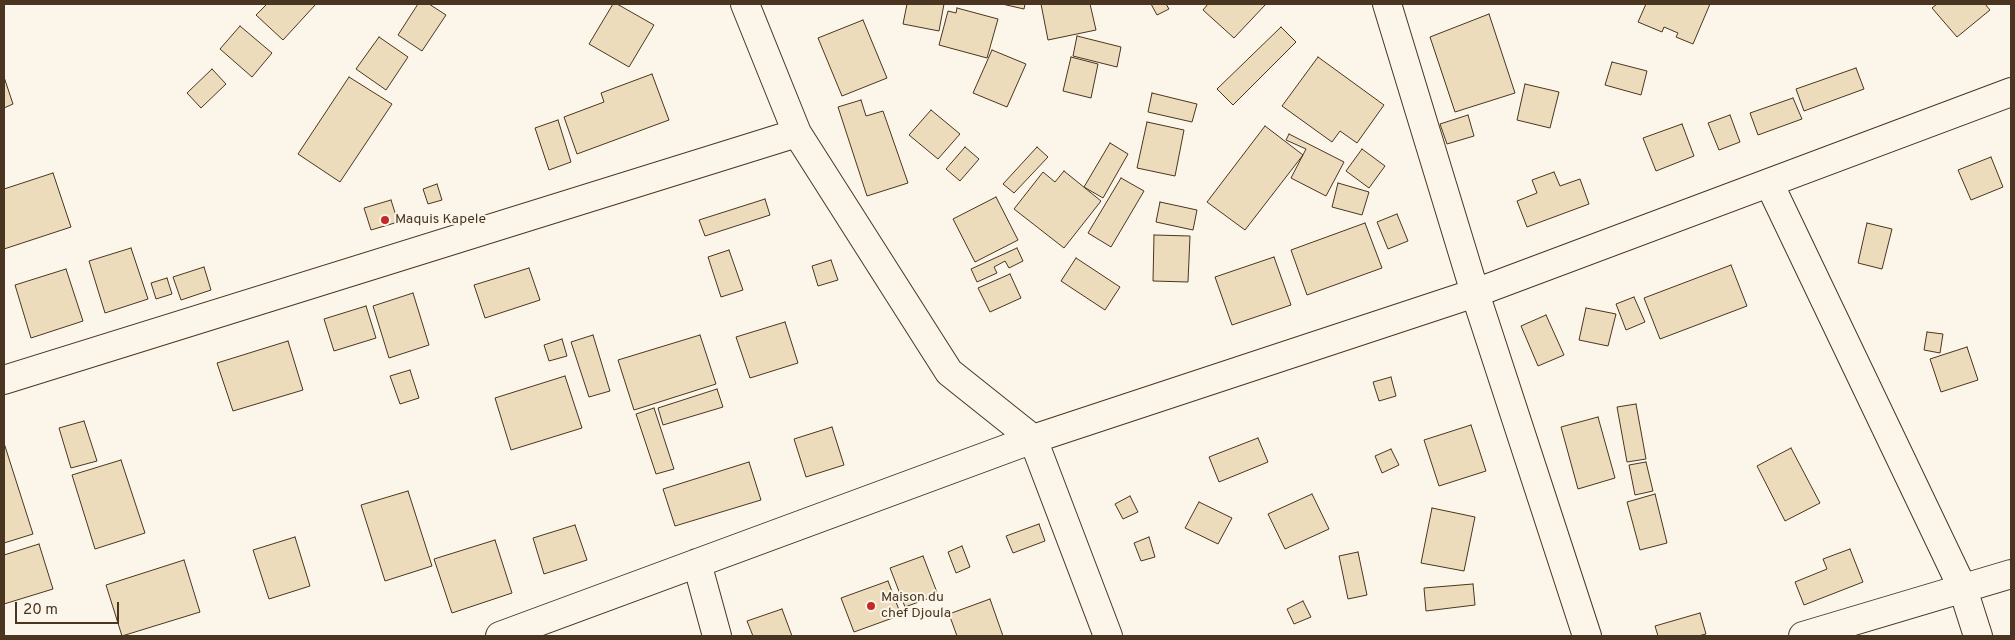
<!DOCTYPE html>
<html>
<head>
<meta charset="utf-8">
<style>
	body { margin:0 }
	#map { position:relative; width:2015px; height:640px; overflow:hidden; background:#fbf6e9; font-family:Overpass,sans-serif }
	canvas { display:block }
	.frame { position:absolute; inset:0; border:5px solid #4a3520; pointer-events:none }
	.scale { position:absolute; left:15px; top:602px; width:104px; height:22px; box-sizing:border-box; border:2px solid #4a3520; border-top:0; padding-left:6px; font-size:15px; line-height:18px; white-space:nowrap; color:#4a3520; -webkit-text-stroke:4px #fbf6e9; paint-order:stroke }
</style>
</head>
<body>
<div id="map">
<canvas width="2015" height="640"></canvas>
<div class="frame"></div>
<div class="scale">20 m</div>
</div>
<script>
const c = document.querySelector('canvas').getContext('2d');
c.lineJoin = 'round';
function paint(path, color) { c.fillStyle = color; c.fill(path, 'evenodd'); }
const shape = rows => new Path2D(rows.map(r => 'M' + r).join(''));
function stroke(path, color, width, dash) { c.strokeStyle = color; c.lineWidth = width; c.lineCap = dash ? 'butt' : 'round'; c.setLineDash(dash || []); c.stroke(path); }
function write(font, color, halo, rows, align = 'center') {
  c.font = font + ' Overpass,sans-serif'; c.lineWidth = 4; c.setLineDash([]); c.textBaseline = 'middle'; c.strokeStyle = halo; c.fillStyle = color; for (const [text, x, y, turn = 0] of rows) {
    c.save(); c.translate(x, y); c.rotate((+turn || 0) * Math.PI / 180); c.textAlign = isNaN(turn) ? turn : align; if (halo) c.strokeText(text, 0, 0); c.fillText(text, 0, 0); c.restore();
  }
}
const building = shape([
	[267,4,316,4,283,40,256,15,267,4],
	[418,4,429,4,446,15,422,51,398,35,418,4],
	[613,4,617,4,654,25,629,67,589,44,613,4],
	[907,4,944,4,939,31,903,24,907,4],
	[1002,4,1025,4,1024,9,1002,4],
	[1041,4,1090,4,1096,30,1048,40,1041,4],
	[1151,4,1166,4,1169,9,1157,15,1151,4],
	[1208,4,1266,4,1234,38,1203,10,1208,4],
	[1646,4,1710,4,1693,44,1676,37,1678,33,1664,27,1662,32,1638,22,1646,4],
	[1937,4,1985,4,1990,10,1957,37,1932,8,1937,4],
	[957,8,998,19,987,58,939,45,948,11,956,13,957,8],
	[1489,14,1515,93,1455,112,1430,37,1489,14],
	[863,20,887,78,842,96,818,38,863,20],
	[240,26,272,53,252,77,220,49,240,26],
	[1281,27,1296,42,1233,105,1217,89,1281,27],
	[1077,36,1121,47,1117,67,1073,56,1077,36],
	[379,37,408,57,386,90,356,69,379,37],
	[992,50,1026,64,1007,107,973,93,992,50],
	[1071,57,1098,64,1091,98,1063,91,1071,57],
	[1318,57,1384,105,1357,143,1340,131,1332,142,1282,106,1318,57],
	[1612,62,1647,71,1641,95,1605,85,1612,62],
	[1856,68,1864,89,1804,111,1796,89,1856,68],
	[212,69,226,84,201,108,187,93,212,69],
	[652,74,669,120,577,154,564,117,604,102,601,93,652,74],
	[4,77,13,104,4,108,4,77],
	[349,77,392,104,340,182,298,154,349,77],
	[1525,84,1559,92,1550,128,1517,120,1525,84],
	[1152,93,1197,104,1192,122,1148,112,1152,93],
	[1793,98,1802,119,1758,135,1750,113,1793,98],
	[861,100,866,116,883,111,908,183,867,196,838,107,861,100],
	[931,110,960,134,938,159,909,135,931,110],
	[1468,115,1474,136,1447,144,1440,124,1468,115],
	[1730,115,1740,142,1719,150,1708,123,1730,115],
	[558,120,571,162,549,170,535,128,558,120],
	[1147,122,1184,130,1175,176,1137,168,1147,122],
	[1682,124,1694,156,1656,171,1643,138,1682,124],
	[1265,126,1303,155,1245,230,1207,202,1265,126],
	[1289,134,1344,162,1326,196,1291,178,1306,149,1286,140,1289,134],
	[1110,143,1128,154,1103,198,1084,187,1110,143],
	[965,147,979,159,960,181,946,169,965,147],
	[1037,147,1048,157,1014,193,1003,184,1037,147],
	[1362,149,1385,166,1369,188,1346,171,1362,149],
	[1991,157,2003,187,1971,200,1958,170,1991,157],
	[1064,171,1101,201,1064,248,1014,209,1043,172,1055,182,1064,171],
	[1554,172,1560,186,1580,179,1589,204,1527,227,1517,201,1537,193,1532,180,1554,172],
	[53,173,71,227,4,249,4,189,53,173],
	[1121,178,1144,191,1111,247,1088,233,1121,178],
	[1338,183,1369,192,1362,215,1332,207,1338,183],
	[437,184,442,200,428,204,423,189,437,184],
	[996,197,1018,240,975,262,953,219,996,197],
	[765,199,770,215,705,236,699,220,765,199],
	[391,200,398,222,371,230,364,208,391,200],
	[1160,202,1197,210,1193,230,1156,222,1160,202],
	[1397,214,1408,241,1388,249,1377,222,1397,214],
	[1365,223,1382,268,1307,295,1291,250,1365,223],
	[1867,223,1892,229,1882,269,1858,263,1867,223],
	[1154,235,1190,236,1188,282,1153,281,1154,235],
	[131,248,148,299,105,313,89,261,131,248],
	[1017,248,1023,261,1009,268,1005,261,994,267,997,273,977,282,971,269,1017,248],
	[729,250,743,290,721,297,708,257,729,250],
	[1274,257,1291,305,1232,325,1215,277,1274,257],
	[1076,258,1120,287,1105,310,1061,281,1076,258],
	[831,260,838,280,818,286,812,266,831,260],
	[1731,265,1747,306,1660,339,1644,298,1731,265],
	[204,267,211,290,181,300,173,277,204,267],
	[529,268,540,300,485,318,474,285,529,268],
	[66,269,83,321,31,338,15,285,66,269],
	[1010,274,1021,298,990,312,978,288,1010,274],
	[167,278,172,294,156,299,151,283,167,278],
	[413,293,429,345,389,358,373,306,413,293],
	[1634,297,1645,322,1626,330,1616,304,1634,297],
	[366,306,376,338,334,351,324,319,366,306],
	[1586,308,1616,314,1608,346,1579,340,1586,308],
	[1546,315,1564,355,1538,366,1521,326,1546,315],
	[785,322,798,363,750,378,736,337,785,322],
	[1927,332,1943,334,1940,353,1924,350,1927,332],
	[593,335,610,391,589,397,571,342,593,335],
	[700,335,716,384,634,410,618,360,700,335],
	[562,339,567,356,549,361,544,345,562,339],
	[288,341,303,390,233,411,217,363,288,341],
	[1967,347,1978,380,1941,392,1930,359,1967,347],
	[410,370,419,398,400,404,390,376,410,370],
	[565,376,582,428,511,450,495,398,565,376],
	[1391,377,1396,396,1379,401,1373,382,1391,377],
	[717,389,723,407,663,425,658,408,717,389],
	[1636,404,1646,459,1627,462,1617,407,1636,404],
	[654,408,674,469,656,474,636,414,654,408],
	[1598,417,1615,478,1578,489,1561,427,1598,417],
	[84,421,97,461,71,468,59,428,84,421],
	[1471,425,1486,471,1439,486,1424,440,1471,425],
	[832,427,844,465,806,477,794,439,832,427],
	[1258,438,1268,462,1219,482,1209,457,1258,438],
	[4,443,33,534,4,543,4,443],
	[1791,448,1820,503,1785,521,1757,466,1791,448],
	[1391,449,1399,465,1382,473,1375,456,1391,449],
	[121,460,145,533,95,549,72,475,121,460],
	[749,462,761,500,675,526,663,489,749,462],
	[1646,462,1653,491,1635,495,1629,465,1646,462],
	[408,491,432,566,385,581,361,505,408,491],
	[1312,494,1329,529,1285,549,1268,514,1312,494],
	[1655,494,1667,543,1640,550,1627,502,1655,494],
	[1130,496,1138,512,1123,519,1115,504,1130,496],
	[1199,502,1232,518,1218,544,1185,528,1199,502],
	[1432,508,1475,517,1464,571,1421,563,1432,508],
	[1039,524,1045,541,1013,553,1006,536,1039,524],
	[575,525,587,560,544,574,533,538,575,525],
	[295,537,310,586,269,599,253,550,295,537],
	[1149,537,1155,557,1141,561,1134,543,1149,537],
	[495,540,512,593,452,613,434,559,495,540],
	[39,544,53,589,4,604,4,555,39,544],
	[962,546,970,567,956,573,948,552,962,546],
	[1850,549,1863,582,1804,605,1795,582,1827,569,1823,559,1850,549],
	[1358,552,1367,595,1348,599,1339,556,1358,552],
	[923,556,938,595,905,607,890,568,923,556],
	[184,560,200,612,122,636,106,585,184,560],
	[888,581,901,615,854,632,841,598,888,581],
	[1473,584,1475,605,1426,611,1424,588,1473,584],
	[990,599,1003,636,957,636,949,614,990,599],
	[1303,601,1311,617,1294,624,1287,609,1303,601],
	[782,609,792,636,753,636,747,621,782,609],
	[1700,613,1706,634,1698,636,1658,636,1655,626,1700,613]
]);
paint(building, '#ecdcbc');
stroke(building, '#4a3520', 1);
const street = shape([
	[745,4,797,133,949,372,1033,439,1108,636],
	[1387,4,1475,293,1587,636],
	[1769,183,1963,589,1978,636],
	[4,380,797,133],
	[697,563,717,636],
	[500,636,1033,439,1475,293,2011,92],
	[1803,636,2011,574]
]);
stroke(street, '#4a3520', 30);
stroke(street, '#fbf6e9', 28);
for (const [x, y, r, color] of [
	[385,220,5,"#c62828"],
	[871,606,5,"#c62828"]
]) { const dot = new Path2D(); dot.arc(x, y, r, 0, 2 * Math.PI); c.fillStyle = color; c.fill(dot); stroke(dot, '#fbf6e9', 2); }
write('14px', '#4a3520', '#fbf6e9', [
	["Maquis Kapele",395,220],
	["Maison du",881,598],
	["chef Djoula",881,614]
], 'left');
</script>
</body>
</html>
